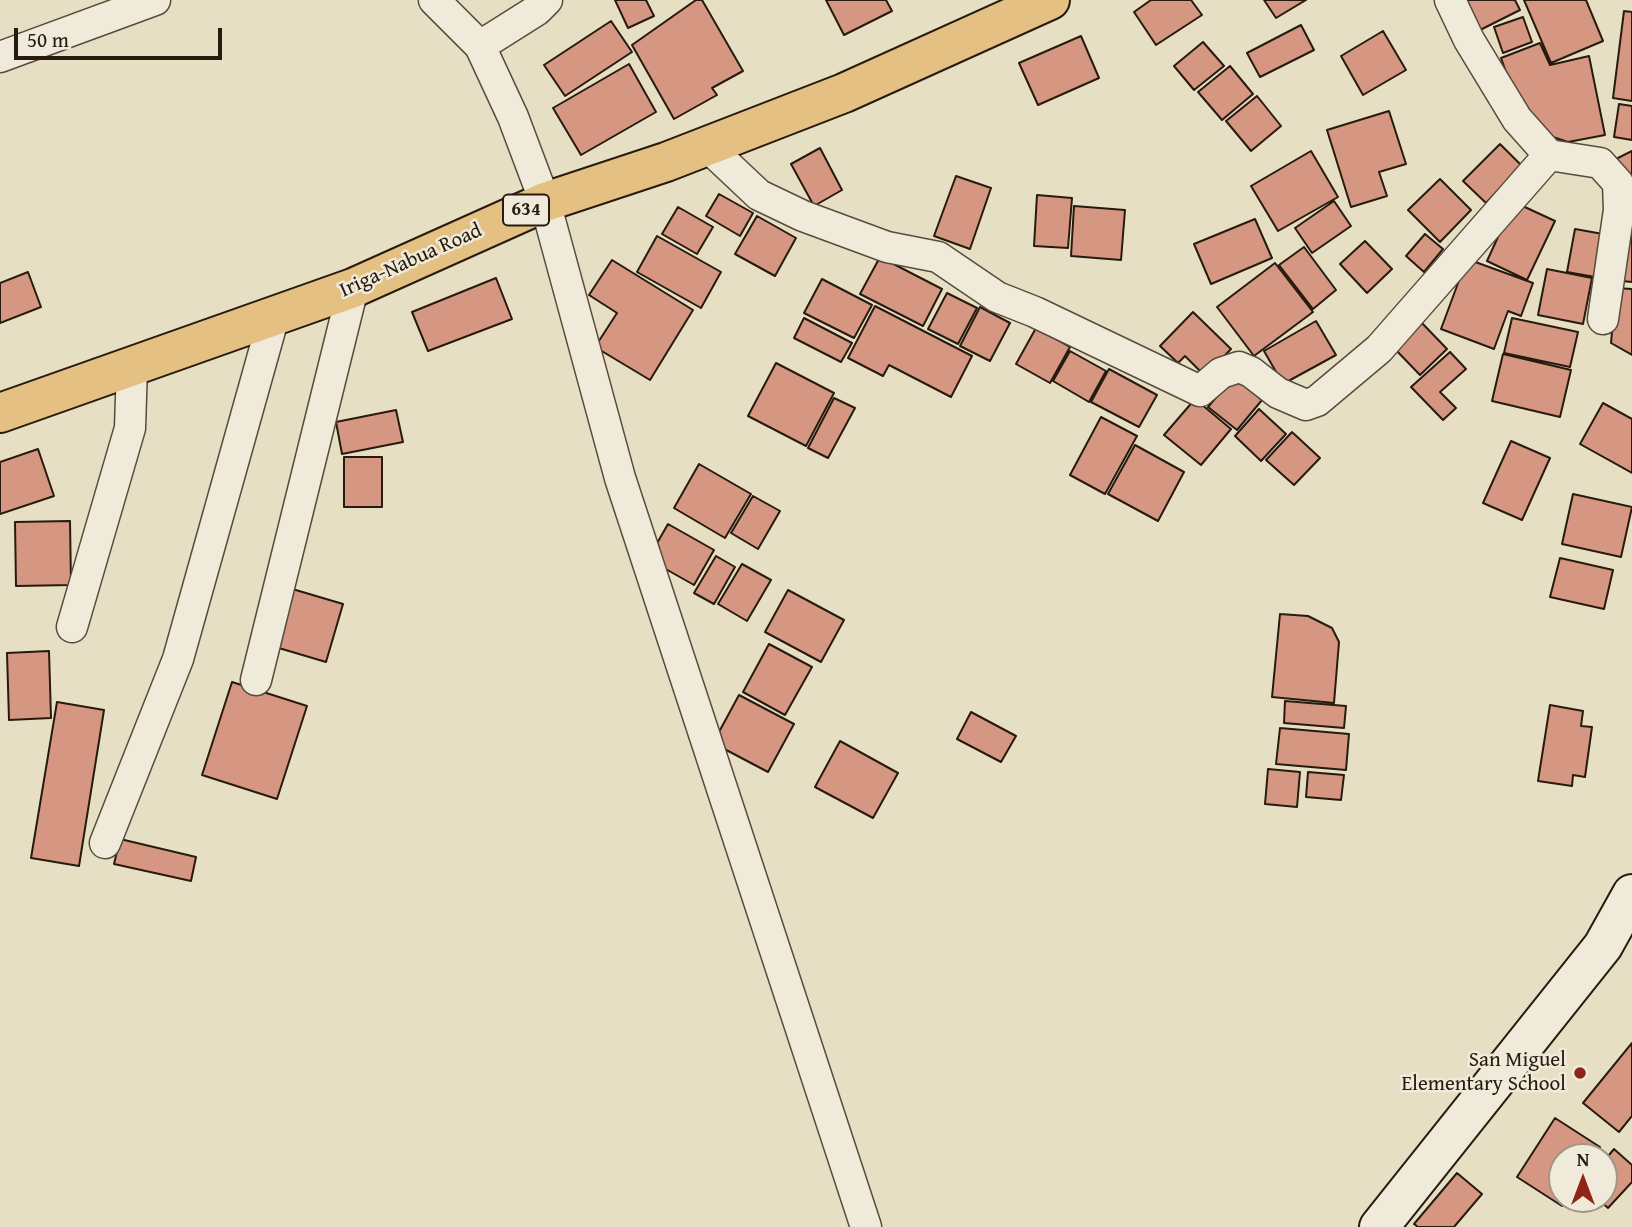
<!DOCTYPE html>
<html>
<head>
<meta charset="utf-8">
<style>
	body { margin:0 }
	#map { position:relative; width:1632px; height:1227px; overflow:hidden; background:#e7dfc4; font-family:"Gentium Book Plus",serif }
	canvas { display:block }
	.north { position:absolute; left:1548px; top:1143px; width:70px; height:70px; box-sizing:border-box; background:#efead9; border:2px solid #9f9788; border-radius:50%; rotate:0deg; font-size:19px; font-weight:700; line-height:28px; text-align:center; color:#271a0e }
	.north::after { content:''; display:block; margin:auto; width:24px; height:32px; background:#8f2418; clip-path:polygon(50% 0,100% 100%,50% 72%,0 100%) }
	.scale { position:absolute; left:14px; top:28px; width:208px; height:32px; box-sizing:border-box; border:4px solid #271a0e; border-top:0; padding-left:9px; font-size:21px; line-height:24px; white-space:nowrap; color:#271a0e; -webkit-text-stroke:5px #efead9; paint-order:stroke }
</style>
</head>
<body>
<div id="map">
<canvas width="1632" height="1227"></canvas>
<div class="north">N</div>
<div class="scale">50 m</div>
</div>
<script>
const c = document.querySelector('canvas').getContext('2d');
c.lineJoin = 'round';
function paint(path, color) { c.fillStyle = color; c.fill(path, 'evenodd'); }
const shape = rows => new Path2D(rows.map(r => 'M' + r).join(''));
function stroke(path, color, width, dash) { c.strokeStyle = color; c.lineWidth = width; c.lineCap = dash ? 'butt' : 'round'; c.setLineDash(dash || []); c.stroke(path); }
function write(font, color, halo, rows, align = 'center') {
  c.font = font + ' "Gentium Book Plus",serif'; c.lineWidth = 5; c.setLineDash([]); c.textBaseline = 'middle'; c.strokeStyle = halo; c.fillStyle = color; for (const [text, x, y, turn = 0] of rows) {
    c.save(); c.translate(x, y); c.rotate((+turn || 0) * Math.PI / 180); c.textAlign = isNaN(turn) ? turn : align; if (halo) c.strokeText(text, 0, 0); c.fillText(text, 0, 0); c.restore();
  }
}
const building = shape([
	[615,0,646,0,654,16,628,28,615,0],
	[696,0,702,0,743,71,712,88,717,95,674,119,632,45,696,0],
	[826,0,886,0,892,11,844,35,826,0],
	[1151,0,1191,0,1202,15,1156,45,1134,12,1151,0],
	[1264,0,1306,0,1276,18,1264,0],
	[1456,0,1515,0,1520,10,1472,34,1456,0],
	[1524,0,1586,0,1603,41,1551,63,1524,0],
	[1624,11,1632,12,1632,101,1613,98,1624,11],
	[1523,17,1532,42,1503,53,1494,27,1523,17],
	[611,21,632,52,565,96,544,65,611,21],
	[1301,25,1314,50,1260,77,1247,53,1301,25],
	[1383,31,1406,70,1363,95,1341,56,1383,31],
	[1081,36,1099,78,1038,105,1019,63,1081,36],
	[1203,42,1224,66,1194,90,1174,66,1203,42],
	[1540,43,1550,65,1589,56,1605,135,1568,142,1526,128,1501,58,1540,43],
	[629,64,656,112,581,155,553,108,629,64],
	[1230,66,1253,94,1222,120,1198,92,1230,66],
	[1257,96,1281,126,1251,151,1226,121,1257,96],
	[1619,104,1632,106,1632,140,1614,137,1619,104],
	[1389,111,1406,164,1379,172,1387,196,1351,207,1327,130,1389,111],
	[1500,144,1522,166,1486,203,1463,181,1500,144],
	[820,148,842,190,814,206,791,164,820,148],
	[1311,151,1338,197,1278,231,1251,186,1311,151],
	[1632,151,1632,201,1610,162,1632,151],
	[956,176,991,188,970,249,934,236,956,176],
	[1440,179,1471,210,1440,242,1408,210,1440,179],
	[719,194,753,213,740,236,706,216,719,194],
	[1037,195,1072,198,1068,248,1034,246,1037,195],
	[1334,201,1351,226,1312,253,1295,228,1334,201],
	[1514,202,1555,221,1527,280,1487,261,1514,202],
	[1632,202,1632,282,1622,281,1632,202],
	[1074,206,1125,210,1121,260,1071,256,1074,206],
	[678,207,713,227,697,254,662,234,678,207],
	[757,216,796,238,775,276,735,254,757,216],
	[1255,219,1272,258,1211,284,1194,244,1255,219],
	[1575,229,1603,234,1595,277,1567,272,1575,229],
	[1425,234,1443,249,1424,272,1406,256,1425,234],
	[657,236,721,272,701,308,637,272,657,236],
	[1365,241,1392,269,1367,293,1340,264,1365,241],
	[1304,247,1336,290,1313,309,1279,265,1304,247],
	[880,257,942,289,923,326,860,294,880,257],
	[1467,259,1533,283,1521,316,1508,311,1494,349,1441,329,1467,259],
	[612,260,693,310,650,380,595,347,617,313,589,295,612,260],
	[1275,263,1313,312,1254,356,1217,307,1275,263],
	[1547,269,1592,278,1583,324,1538,315,1547,269],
	[28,272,41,307,0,323,0,283,28,272],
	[496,278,512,319,428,351,412,312,496,278],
	[822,279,872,305,854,338,804,313,822,279],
	[1616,288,1632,289,1632,355,1611,343,1616,288],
	[947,293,977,308,958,344,928,329,947,293],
	[875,306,972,356,951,397,889,365,883,376,848,358,875,306],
	[980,307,1010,323,990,361,960,346,980,307],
	[1193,312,1231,349,1205,376,1185,356,1178,363,1160,346,1193,312],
	[804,318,852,343,841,362,794,338,804,318],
	[1512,318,1578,332,1570,367,1504,353,1512,318],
	[1316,321,1336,355,1283,384,1264,351,1316,321],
	[1420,321,1447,349,1420,375,1393,347,1420,321],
	[1036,328,1070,347,1050,383,1016,364,1036,328],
	[1070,351,1106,371,1089,402,1053,381,1070,351],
	[1450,352,1466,369,1440,392,1456,408,1443,420,1411,387,1450,352],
	[1503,354,1571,370,1560,417,1492,401,1503,354],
	[776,363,834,393,806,446,748,416,776,363],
	[1109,369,1157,395,1139,427,1091,402,1109,369],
	[1234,376,1262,400,1237,430,1208,407,1234,376],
	[834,398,855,408,828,458,808,448,834,398],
	[1195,399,1231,429,1201,465,1164,435,1195,399],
	[1603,403,1632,419,1632,473,1580,444,1603,403],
	[1259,409,1286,434,1261,461,1235,436,1259,409],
	[396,410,403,442,342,454,336,422,396,410],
	[1101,417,1137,436,1105,494,1070,475,1101,417],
	[1292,432,1320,458,1294,485,1266,460,1292,432],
	[1511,441,1550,458,1522,520,1483,503,1511,441],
	[1135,445,1184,472,1158,521,1108,494,1135,445],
	[38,449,54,496,0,514,0,462,38,449],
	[344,457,382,457,382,507,344,507,344,457],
	[699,464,751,494,725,538,674,508,699,464],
	[1573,494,1632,507,1621,557,1562,544,1573,494],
	[753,496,780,511,758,549,731,533,753,496],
	[70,521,71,585,16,586,15,522,70,521],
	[668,524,714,550,694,585,648,559,668,524],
	[716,556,735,567,714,604,694,593,716,556],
	[1560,558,1613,570,1604,609,1550,597,1560,558],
	[742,564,771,580,747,621,718,604,742,564],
	[289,588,343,604,326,662,272,646,289,588],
	[788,590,844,620,821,662,765,632,788,590],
	[1280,614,1308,616,1332,628,1339,642,1334,703,1272,697,1280,614],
	[769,644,812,667,785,715,743,692,769,644],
	[49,651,51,718,9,720,7,653,49,651],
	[232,682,307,706,277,799,202,775,232,682],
	[739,695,794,724,768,772,713,743,739,695],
	[1285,701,1346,706,1344,728,1284,723,1285,701],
	[57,702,104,710,79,866,31,858,57,702],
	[1550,705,1583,711,1581,726,1592,727,1585,777,1573,775,1572,786,1538,781,1550,705],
	[971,712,1016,736,1001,762,957,739,971,712],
	[1280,728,1349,734,1346,770,1276,764,1280,728],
	[840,741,898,773,873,818,815,787,840,741],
	[1268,769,1300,772,1297,807,1265,804,1268,769],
	[1308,772,1344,775,1341,800,1306,797,1308,772],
	[120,839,196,857,191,881,114,864,120,839],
	[1632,1043,1632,1116,1619,1132,1583,1103,1632,1043],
	[1555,1118,1600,1147,1594,1157,1562,1157,1562,1199,1566,1199,1562,1206,1517,1177,1555,1118],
	[1614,1149,1632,1165,1632,1182,1608,1208,1598,1199,1604,1199,1604,1161,1614,1149],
	[1457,1173,1482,1194,1454,1227,1418,1227,1414,1224,1457,1173]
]);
paint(building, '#d69782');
stroke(building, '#271a0e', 2);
const street = shape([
	[434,0,480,46,513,117,545,202,620,478,866,1227],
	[1450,0,1469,40,1517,119,1549,155,1600,163,1618,183,1619,210,1603,319],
	[480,46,537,10,547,0],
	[0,57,155,0],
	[707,146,759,195,803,216,887,247,938,257,997,297,1035,312,1200,391,1221,373,1239,367,1251,372,1278,393,1306,405,1317,401,1379,349,1549,155],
	[72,627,130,428,132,366],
	[256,680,353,288],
	[105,843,178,659,274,316]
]);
const secondary = shape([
	[1379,1227,1603,946,1632,894]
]);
const primary = shape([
	[0,413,353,288,545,202,666,162,844,93,1050,0]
]);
stroke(street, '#574b3c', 33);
stroke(secondary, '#271a0e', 42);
stroke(primary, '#271a0e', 42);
stroke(street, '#efead9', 30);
stroke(secondary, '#efead9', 38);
stroke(primary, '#e4c082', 38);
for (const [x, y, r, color] of [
	[1580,1073,7,"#8f2418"]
]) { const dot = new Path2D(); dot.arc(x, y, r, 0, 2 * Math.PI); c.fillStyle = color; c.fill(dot); stroke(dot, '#efead9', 2.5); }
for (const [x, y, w] of [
	[526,210,46]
]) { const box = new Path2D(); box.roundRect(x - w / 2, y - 15.5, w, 31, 5); c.fillStyle = '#efead9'; c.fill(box); stroke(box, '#271a0e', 2); }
write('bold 19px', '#271a0e', null, [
	["634",526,210]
]);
write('21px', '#271a0e', '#efead9', [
	["Iriga-Nabua Road",411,261,-24]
]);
write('21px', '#271a0e', '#efead9', [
	["San Miguel",1566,1061],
	["Elementary School",1566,1085]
], 'right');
</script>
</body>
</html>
